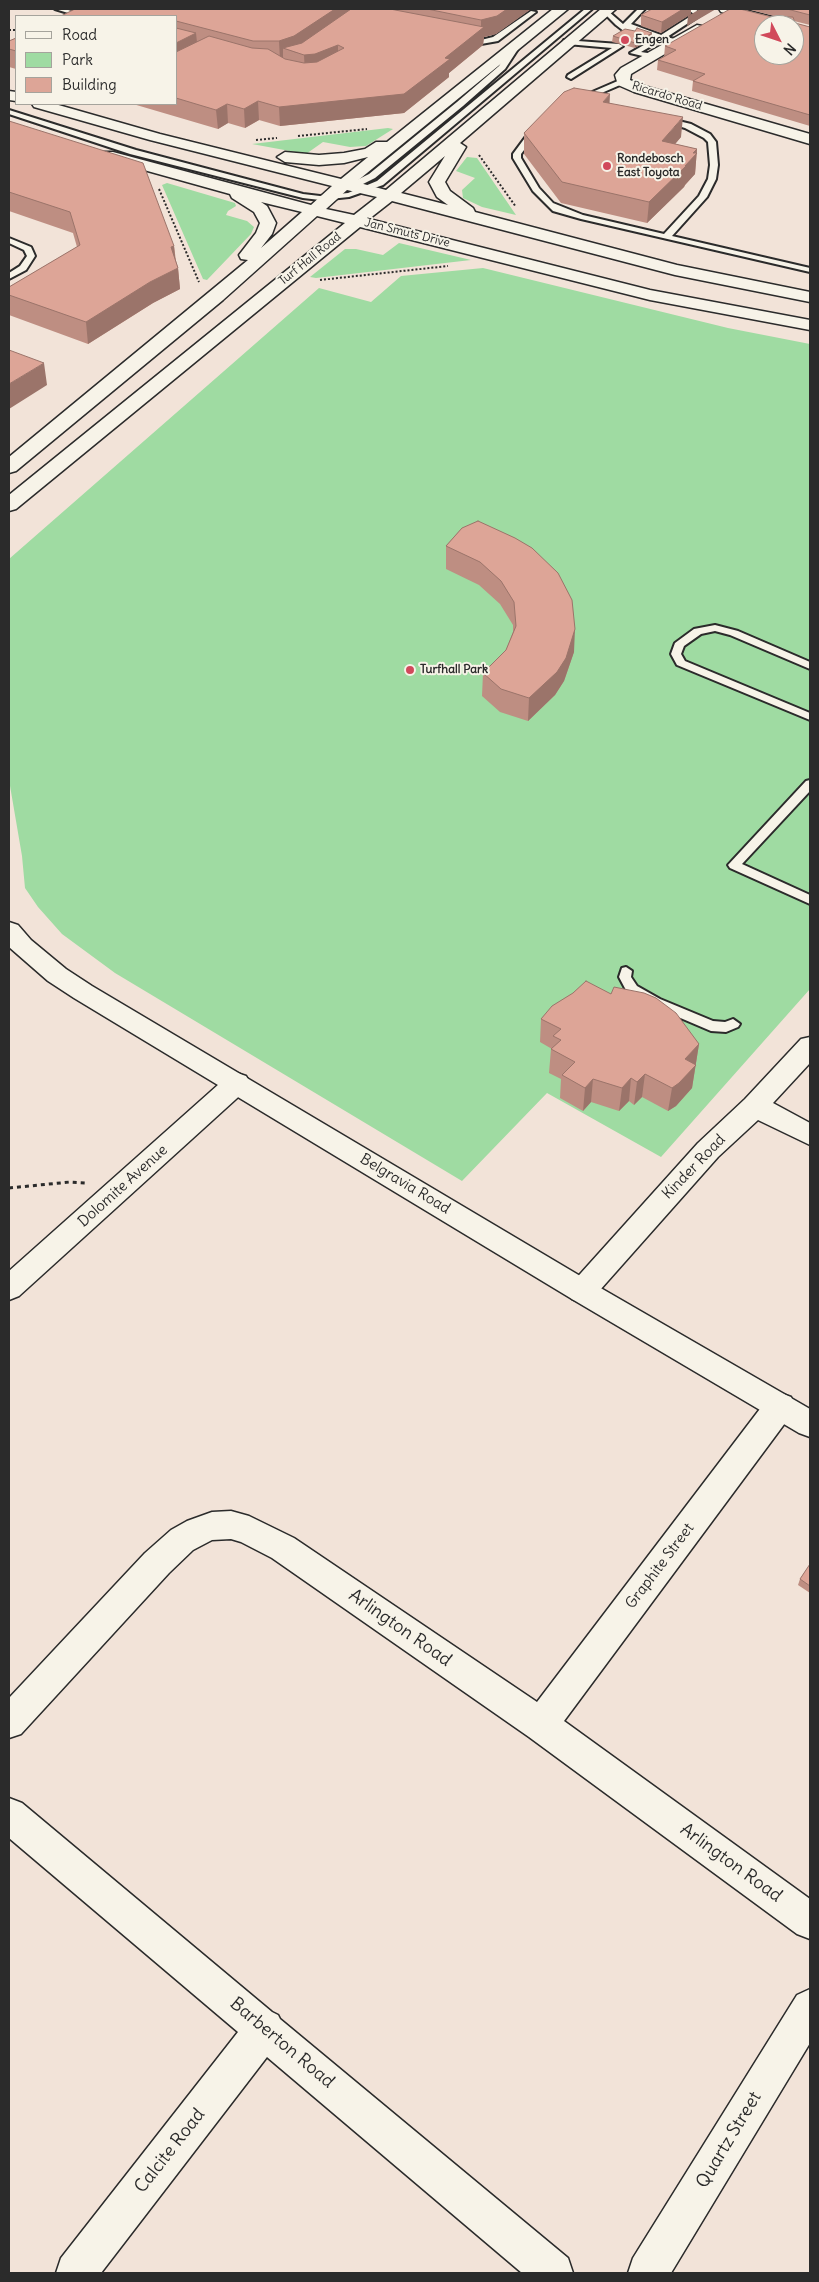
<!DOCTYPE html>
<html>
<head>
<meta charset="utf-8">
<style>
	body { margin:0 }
	#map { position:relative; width:819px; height:2282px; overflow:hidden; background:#f2e3d8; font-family:Delius,sans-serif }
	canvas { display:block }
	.frame { position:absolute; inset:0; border:10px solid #2b2b2b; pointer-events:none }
	.legend { position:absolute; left:15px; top:15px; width:162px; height:90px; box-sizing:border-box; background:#f7f3e8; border:1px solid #a5a39c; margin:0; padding:6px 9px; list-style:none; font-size:15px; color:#2b2b2b }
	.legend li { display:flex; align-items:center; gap:10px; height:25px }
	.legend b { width:25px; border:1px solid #a5a39c }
	.north { position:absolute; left:754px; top:15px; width:50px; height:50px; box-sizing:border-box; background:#f7f3e8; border:1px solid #a5a39c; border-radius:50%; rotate:131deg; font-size:14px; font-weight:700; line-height:20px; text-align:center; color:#2b2b2b }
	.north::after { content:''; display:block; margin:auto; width:18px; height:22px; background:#d1495b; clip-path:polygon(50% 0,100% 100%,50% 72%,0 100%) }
</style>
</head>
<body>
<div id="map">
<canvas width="819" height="2282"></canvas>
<div class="frame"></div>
<ul class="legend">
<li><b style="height:6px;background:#f7f3e8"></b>Road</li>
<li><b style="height:14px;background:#9fdba2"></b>Park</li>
<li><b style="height:14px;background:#dda597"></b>Building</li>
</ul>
<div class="north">N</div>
</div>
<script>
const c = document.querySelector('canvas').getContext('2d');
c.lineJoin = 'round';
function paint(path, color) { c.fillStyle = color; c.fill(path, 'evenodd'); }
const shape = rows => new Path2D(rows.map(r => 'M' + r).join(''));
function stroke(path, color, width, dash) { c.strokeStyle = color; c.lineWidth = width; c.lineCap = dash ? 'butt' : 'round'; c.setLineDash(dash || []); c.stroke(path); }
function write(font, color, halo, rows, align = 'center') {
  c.font = font + ' Delius,sans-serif'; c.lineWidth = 4; c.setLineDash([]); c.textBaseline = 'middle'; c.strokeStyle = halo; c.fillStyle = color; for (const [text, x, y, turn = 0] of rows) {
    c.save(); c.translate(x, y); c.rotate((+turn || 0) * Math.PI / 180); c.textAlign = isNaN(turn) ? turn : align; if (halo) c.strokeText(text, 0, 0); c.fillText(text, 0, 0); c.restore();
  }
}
paint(shape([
	[388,128,393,129,366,146,350,147,323,142,306,154,252,144],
	[467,157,477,158,516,215,482,207,463,198,462,190,475,178,456,171],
	[167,183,235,203,236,206,228,211,226,215,247,221,254,227,251,234,207,280,203,279,162,185],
	[399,243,471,260,316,278,310,277,345,249,356,249,383,255],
	[483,268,728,328,810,344,810,989,661,1157,547,1093,462,1181,115,973,62,934,38,907,25,888,22,856,9,780,9,559,319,288,371,302,401,276]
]), '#9fdba2');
const service = shape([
	[55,9,65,9,88,16,78,16,55,9],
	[585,9,592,9,383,185,349,197,320,200,303,198,130,154,9,114,9,110,136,150,303,194,320,196,348,193,377,181,585,9],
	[638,9,645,9,631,24,661,35,694,14,687,9,695,9,702,14,667,37,678,40,678,44,658,42,641,52,654,54,654,58,651,58,630,53,656,38,635,31,635,35,629,35,616,25,603,12,608,11,623,24,638,9],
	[531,11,536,12,498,41,481,44,462,39,466,37,481,40,493,37,531,11],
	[564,40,619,44,623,46,571,79,567,77,568,75,612,48,567,44,563,42,564,40],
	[513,44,520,46,505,69,463,106,375,178,353,189,347,189,347,185,369,174,457,102,499,66,513,44],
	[620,80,627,82,583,101,576,99,620,80],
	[662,117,691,124,710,134,716,142,718,165,716,179,707,197,672,236,810,268,810,272,581,219,553,211,533,191,513,158,513,154,533,127,539,127,540,129,521,154,521,158,539,188,553,203,583,215,664,234,699,196,708,179,710,165,708,142,704,138,685,128,662,121,662,117],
	[9,238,31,247,35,256,26,270,9,279,9,273,20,266,27,256,24,250,9,243,9,238],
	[715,625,738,631,810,662,810,669,730,635,715,631,701,634,684,646,681,654,685,661,810,713,810,720,677,665,671,654,675,643,694,629,715,625],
	[810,780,810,791,742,864,810,895,810,904,730,868,728,865,806,781,810,780],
	[626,967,632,971,631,977,637,986,660,999,713,1021,725,1022,733,1019,740,1024,738,1027,726,1032,711,1031,650,1005,627,992,619,977,622,968,626,967]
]);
const minor = shape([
	[719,9,741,9,792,22,794,25,771,25,721,12,719,9],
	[697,25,702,26,704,29,702,32,631,74,630,80,644,86,810,134,810,144,634,92,618,85,615,75,621,68,697,25],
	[810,1037,810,1063,773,1103,810,1123,810,1145,758,1120,718,1157,592,1299,582,1303,572,1299,567,1291,572,1283,698,1143,745,1099,801,1039,810,1037],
	[237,1073,246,1076,250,1083,246,1090,19,1296,9,1300,9,1271,228,1076,237,1073],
	[780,1393,791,1397,795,1406,791,1415,564,1721,810,1899,810,1939,797,1934,529,1737,272,1558,241,1542,231,1539,212,1540,193,1550,169,1573,21,1734,9,1738,9,1698,145,1553,171,1530,187,1521,212,1512,231,1511,249,1516,294,1538,537,1702,769,1397,780,1393],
	[9,1798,22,1803,272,2012,278,2015,280,2019,568,2258,573,2273,522,2273,267,2057,101,2273,56,2273,61,2258,238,2032,9,1838,9,1798],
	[810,1989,810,2043,671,2273,628,2273,633,2258,797,1995,810,1989]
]);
const tertiary = shape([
	[9,922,18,925,31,940,66,969,92,986,592,1283,810,1409,810,1437,799,1433,572,1299,74,998,48,981,9,947,9,922]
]);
const primary = shape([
	[553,9,568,9,356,182,386,190,601,9,616,9,460,143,466,147,445,182,450,191,473,208,475,212,677,265,810,292,810,302,675,275,392,201,369,219,650,290,810,320,810,330,650,300,360,227,16,509,9,511,9,495,345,223,317,216,223,300,16,471,9,473,9,457,248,260,241,259,239,255,256,233,260,223,254,212,232,198,230,194,101,158,99,155,101,152,113,152,311,205,332,186,150,140,34,107,32,104,55,104,160,134,341,179,368,157,344,163,319,165,285,162,277,157,285,152,319,155,344,153,365,149,376,142,387,142,553,9],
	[445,156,429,182,437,197,448,205,401,193,445,156],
	[347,190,377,197,354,215,326,209,347,190],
	[261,202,302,212,261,248,272,234,276,223,267,206,261,202],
	[9,91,16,92,16,101,9,100,9,91]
]);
stroke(service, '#2b2b2b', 4);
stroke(minor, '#2b2b2b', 3);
stroke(tertiary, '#2b2b2b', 3);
stroke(primary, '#2b2b2b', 3);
stroke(shape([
	[9,30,16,30],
	[298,136,367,129],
	[256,140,277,138],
	[479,155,516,207],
	[159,189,199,282],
	[320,280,448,266]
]), '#2b2b2b', 2, [2, 2]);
stroke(shape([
	[9,1188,70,1182,86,1183]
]), '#2b2b2b', 3, [4, 4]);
paint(service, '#f7f3e8');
paint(minor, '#f7f3e8');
paint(tertiary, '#f7f3e8');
paint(primary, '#f7f3e8');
paint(shape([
	[72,9,531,9,496,34,484,37,483,45,449,73,449,77,404,113,280,126,259,120,245,128,228,123,218,129,133,104,176,104,176,16,73,10],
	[652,9,691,9,691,14,661,33,641,26,641,15],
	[747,9,810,9,810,25,794,21,795,23,810,27,810,126,692,91,693,81,657,70,658,60,664,57,665,46,772,17,778,17],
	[613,36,651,38,635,48,612,42],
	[16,38,16,69,9,67,9,41],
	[610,103,681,137,675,144,697,149,695,174,685,185,684,187,647,223,561,203,524,154,524,133],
	[9,121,174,246,176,261,178,268,180,289,153,303,88,344,9,315,9,287,77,247,73,233,9,211],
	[462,528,574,652,564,681,555,695,528,721,500,712,482,696,483,673,506,650,513,632,513,625,500,604,479,585,446,569,446,546],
	[541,1019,699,1044,692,1088,676,1106,668,1111,642,1097,634,1105,629,1101,619,1111,591,1102,583,1111,560,1098,561,1079,549,1073,551,1049,552,1049,540,1042],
	[810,1564,810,1593,798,1585,800,1579]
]), '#be8e82');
paint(shape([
	[335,9,363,9,297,53,283,48,283,59,280,60,279,41],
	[507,9,531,9,496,34,484,37,483,45,449,73,449,77,404,113,280,126,279,107,481,29,481,20],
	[683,9,691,9,691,14,661,33,662,22],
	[700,9,716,9,687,26,688,16],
	[196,33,198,52,176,63,176,43],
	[652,33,651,38,635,48,635,43],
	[338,45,338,63,305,74,304,55],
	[610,94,609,114,603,102],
	[258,101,259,120,245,128,244,109],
	[227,104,228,123,218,129,216,110],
	[683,117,681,137,660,162,662,141],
	[697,149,695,174,685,185,684,187,647,223,649,202,685,166,693,153],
	[174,246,176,267,171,247],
	[178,268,180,289,153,303,88,344,86,322,150,282],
	[44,363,47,385,9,409,9,384],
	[575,629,574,652,564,681,555,695,528,721,529,698],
	[699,1044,692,1088,676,1106,668,1111,672,1088,685,1059],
	[645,1074,642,1097,634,1105,637,1082],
	[631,1078,629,1101,619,1111,622,1088],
	[593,1079,591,1102,583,1111,585,1088]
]), '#9b746a');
const building = shape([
	[75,9,335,9,294,36,279,41,253,41,176,21,176,16,61,16,75,9],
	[351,9,390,9,484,27,445,58,450,59,404,94,279,107,258,101,244,109,227,104,216,110,176,98,176,52,209,36,252,48,268,49,285,59,304,63,317,62,344,48,338,45,315,54,304,55,283,48,302,43,351,9],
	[427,9,507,9,497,16,481,20,427,9],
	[652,9,683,9,662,22,641,15,652,9],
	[730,9,740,9,772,17,793,17,795,23,810,27,810,115,693,81,705,74,658,60,676,50,665,46,730,9],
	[764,25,794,25,794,55,764,55,764,25],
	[787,9,810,9,810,15,787,9],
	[176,28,196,33,176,43,176,28],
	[637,28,652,33,635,43,613,36,625,29,635,31,637,28],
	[16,38,16,51,9,49,9,41,16,38],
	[574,88,610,94,603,102,683,117,662,141,697,149,693,153,697,153,685,166,686,166,649,202,562,182,524,133,564,92,574,88],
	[9,121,143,163,174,246,171,247,178,268,150,282,86,322,9,295,9,287,80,245,70,212,9,192,9,121],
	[9,350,44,363,9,384,9,350],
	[478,521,515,538,532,548,558,573,572,600,575,629,566,658,557,672,529,698,501,689,483,673,506,650,516,626,514,602,501,581,480,562,446,546,462,528,478,521],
	[586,981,611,994,614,987,644,993,656,998,676,1013,699,1044,685,1059,696,1065,679,1083,672,1088,645,1074,637,1082,631,1078,622,1088,593,1079,585,1088,562,1075,575,1062,551,1049,561,1040,553,1036,561,1029,541,1019,552,1006,573,993,586,981],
	[810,1564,810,1586,800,1579,810,1564]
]);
paint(building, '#dda597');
stroke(building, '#9b746a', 1);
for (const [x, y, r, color] of [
	[625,40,5,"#d1495b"],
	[607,166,5,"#d1495b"],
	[410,670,5,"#d1495b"]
]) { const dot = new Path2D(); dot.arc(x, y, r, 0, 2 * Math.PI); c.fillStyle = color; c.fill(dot); stroke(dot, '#f7f3e8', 2); }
write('bold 12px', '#2b2b2b', '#f7f3e8', [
	["Engen",635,40],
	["Rondebosch",617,159],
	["East Toyota",617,173],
	["Turfhall Park",420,670]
], 'left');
write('12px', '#2b2b2b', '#f7f3e8', [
	["Ricardo Road",667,96,17],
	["Jan Smuts Drive",407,233,14],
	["Turf Hall Road",310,259,-39]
]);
write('15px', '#2b2b2b', '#f7f3e8', [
	["Kinder Road",694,1167,-46],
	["Belgravia Road",405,1184,31],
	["Dolomite Avenue",123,1186,-42],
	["Graphite Street",660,1566,-53]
]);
write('18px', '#2b2b2b', '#f7f3e8', [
	["Arlington Road",400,1628,35],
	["Arlington Road",731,1863,36],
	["Barberton Road",282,2043,40],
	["Quartz Street",729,2140,-59],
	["Calcite Road",170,2151,-52]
]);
</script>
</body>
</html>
